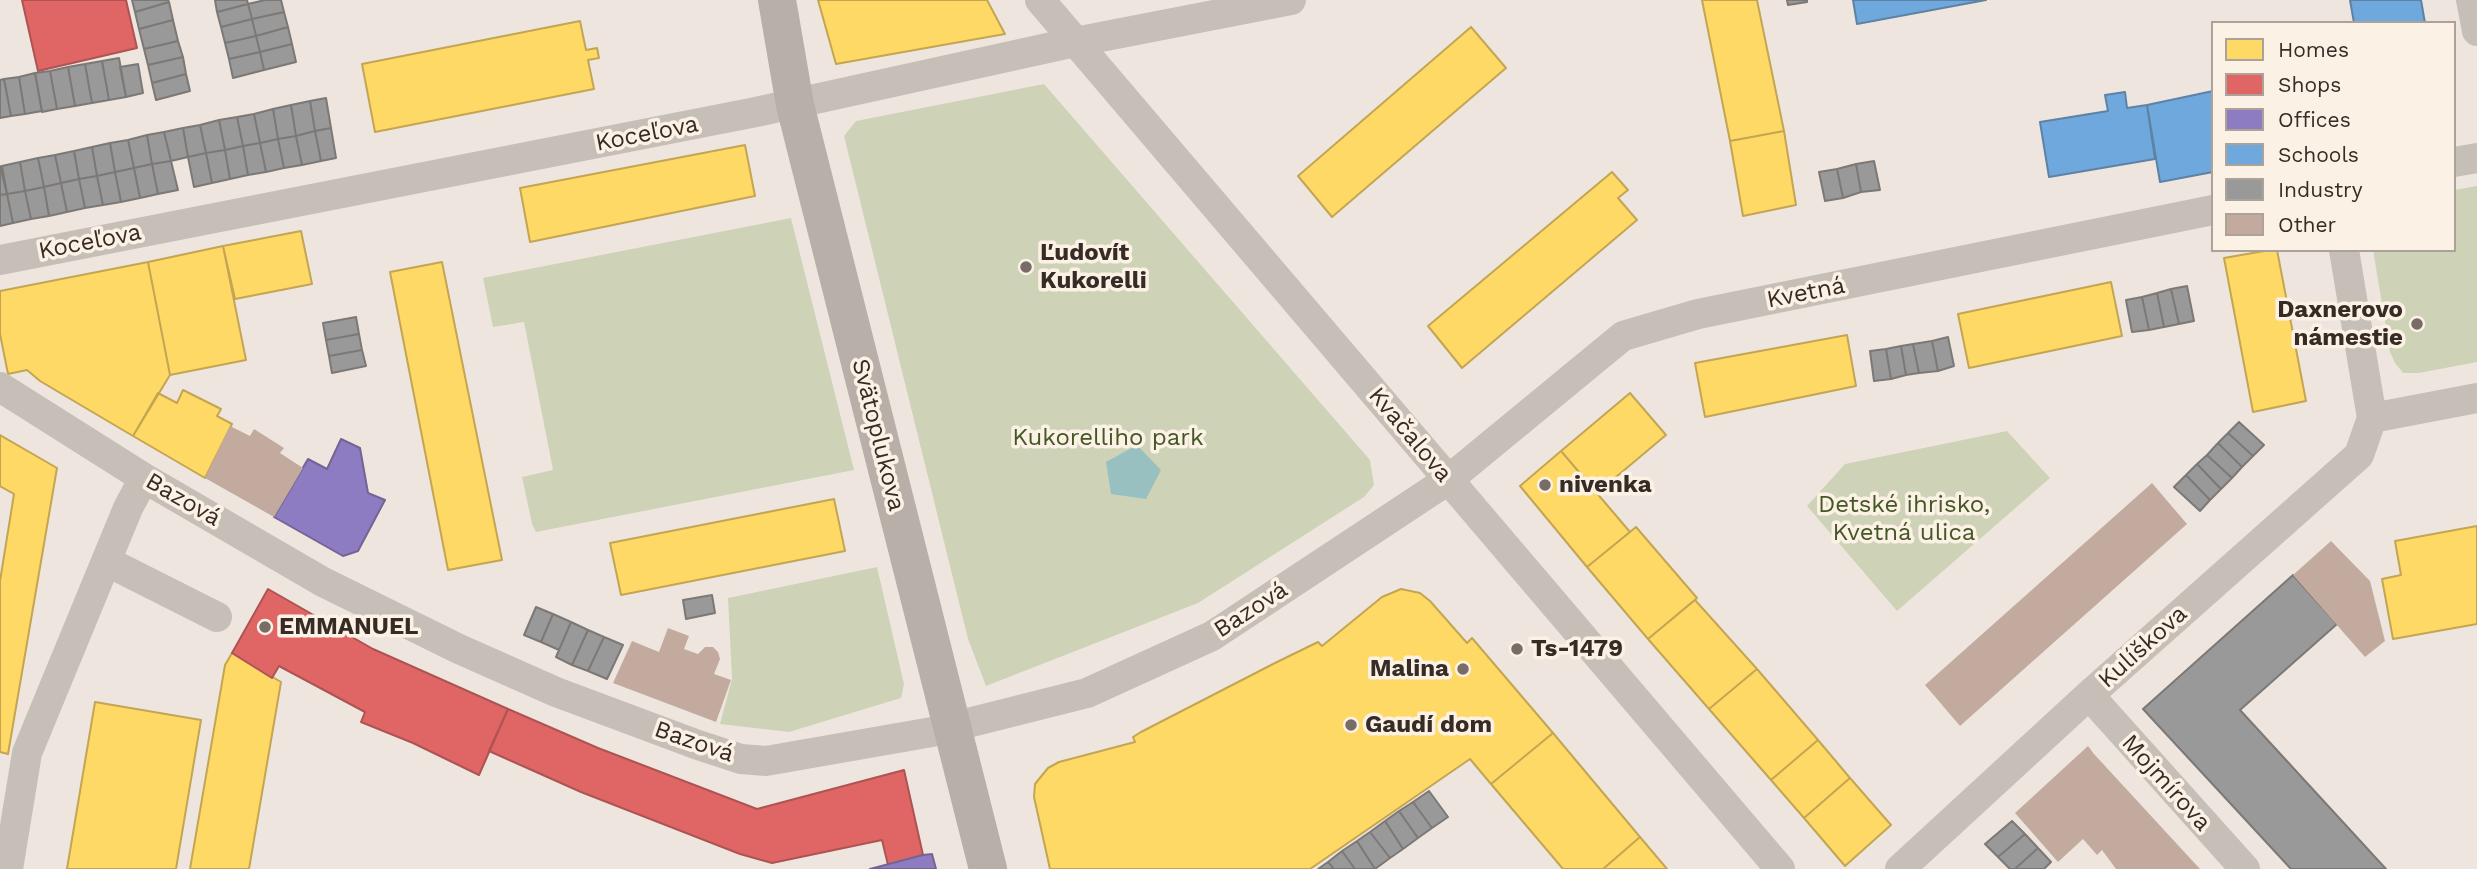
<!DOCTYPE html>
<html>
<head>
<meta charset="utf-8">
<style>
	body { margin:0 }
	#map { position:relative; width:2477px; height:869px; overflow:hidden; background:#eee6de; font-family:"Work Sans",sans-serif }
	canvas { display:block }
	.legend { position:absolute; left:2211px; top:21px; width:245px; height:231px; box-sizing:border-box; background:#fbf1e5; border:2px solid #ada299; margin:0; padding:9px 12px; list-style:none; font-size:21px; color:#372b26 }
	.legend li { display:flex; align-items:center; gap:14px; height:35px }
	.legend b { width:35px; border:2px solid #ada299 }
</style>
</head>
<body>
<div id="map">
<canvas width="2477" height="869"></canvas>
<ul class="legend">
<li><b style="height:19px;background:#ffd966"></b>Homes</li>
<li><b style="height:19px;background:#e06666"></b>Shops</li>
<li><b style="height:19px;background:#8e7cc3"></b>Offices</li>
<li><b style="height:19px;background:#6fa8dc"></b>Schools</li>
<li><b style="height:19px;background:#999"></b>Industry</li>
<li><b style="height:19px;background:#c3aa9e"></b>Other</li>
</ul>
</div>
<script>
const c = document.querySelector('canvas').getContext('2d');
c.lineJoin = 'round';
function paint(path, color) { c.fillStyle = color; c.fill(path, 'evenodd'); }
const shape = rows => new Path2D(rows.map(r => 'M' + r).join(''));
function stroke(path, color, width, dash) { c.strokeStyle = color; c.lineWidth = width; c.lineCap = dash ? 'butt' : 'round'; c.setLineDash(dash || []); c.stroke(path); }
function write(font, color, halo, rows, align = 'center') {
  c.font = font + ' "Work Sans",sans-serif'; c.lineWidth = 7; c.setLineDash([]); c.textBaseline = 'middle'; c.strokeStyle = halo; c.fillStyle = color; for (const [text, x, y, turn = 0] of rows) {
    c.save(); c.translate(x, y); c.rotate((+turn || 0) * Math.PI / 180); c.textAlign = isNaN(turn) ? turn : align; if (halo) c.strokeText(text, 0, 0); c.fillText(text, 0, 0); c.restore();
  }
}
paint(shape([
	[1044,84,1370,460,1374,485,1364,497,1198,603,986,686,968,639,844,136,856,121],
	[2477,186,2477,362,2419,373,2403,373,2395,363,2390,352,2373,250,2454,250,2454,190],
	[791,218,854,470,536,532,532,524,522,477,553,470,524,322,493,327,483,278],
	[2007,431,2050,478,1897,611,1807,506,1845,464],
	[877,567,904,684,901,698,789,732,720,724,732,679,728,598]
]), '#ced3b7');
paint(shape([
	[1137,445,1161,470,1146,499,1111,494,1106,462]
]), '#99c0c0');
const homes = shape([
	[818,0,987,0,1005,34,836,64,818,0],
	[1702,0,1757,0,1784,131,1730,141,1702,0],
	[580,21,586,50,597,48,599,58,588,60,594,89,375,132,362,64,580,21],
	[1471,27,1506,68,1332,217,1298,176,1471,27],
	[1784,131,1796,205,1743,216,1730,141,1784,131],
	[745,145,755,196,530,242,520,188,745,145],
	[1612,172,1628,190,1618,198,1637,220,1462,368,1428,326,1612,172],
	[301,231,312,284,235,299,223,246,301,231],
	[223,246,246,360,170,375,148,262,223,246],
	[2270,250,2277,250,2306,401,2253,412,2224,258,2270,250],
	[148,262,170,375,133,436,40,381,27,370,8,374,0,334,0,291,148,262],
	[442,262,502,560,448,570,390,272,442,262],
	[2111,282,2122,336,1969,368,1958,314,2111,282],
	[1847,335,1856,386,1705,417,1695,363,1847,335],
	[183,390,221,409,217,416,232,424,205,478,133,436,158,393,177,403,183,390],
	[1630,393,1666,435,1597,493,1561,451,1630,393],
	[0,435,57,468,8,754,0,752,0,581,14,494,0,486,0,435],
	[1561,451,1630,532,1587,567,1520,486,1561,451],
	[834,499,845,551,621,595,610,543,834,499],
	[2477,526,2477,624,2393,639,2382,579,2401,575,2395,541,2477,526],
	[1636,527,1697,598,1648,639,1587,567,1636,527],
	[1401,589,1420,593,1430,601,1467,643,1472,638,1553,733,1491,784,1470,759,1310,869,1050,869,1034,797,1035,784,1048,768,1059,762,1135,742,1133,737,1141,732,1275,663,1318,642,1322,646,1382,597,1401,589],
	[1695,600,1757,669,1709,709,1648,639,1695,600],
	[232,653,281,682,249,869,190,869,225,665,232,653],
	[1757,669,1818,740,1771,780,1709,709,1757,669],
	[95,702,201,720,176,869,67,869,95,702],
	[1553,733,1640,837,1603,869,1563,869,1491,784,1553,733],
	[1818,740,1850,778,1804,818,1771,780,1818,740],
	[1850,778,1891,825,1845,866,1804,818,1850,778],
	[1640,837,1667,869,1603,869,1640,837]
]);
paint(homes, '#ffd966');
stroke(homes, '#c3a553', 2);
const shops = shape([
	[22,0,126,0,137,48,38,71,22,0],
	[268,589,373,649,508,709,479,775,413,743,361,722,365,712,279,666,272,678,232,653,268,589],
	[508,709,598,748,757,809,904,770,923,855,888,865,882,840,772,863,740,854,581,792,489,751,508,709]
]);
paint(shops, '#e06666');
stroke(shops, '#ad5453', 2);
const offices = shape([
	[341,439,360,448,368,493,385,500,358,551,343,556,274,517,308,459,327,469,341,439],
	[932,854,936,869,870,869,923,855,932,854]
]);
paint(offices, '#8e7cc3');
stroke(offices, '#746494', 2);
const schools = shape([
	[1853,0,1986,0,1857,24,1853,0],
	[2350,0,2421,0,2425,23,2354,23,2350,0],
	[2213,91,2213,172,2160,182,2147,105,2213,91],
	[2125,92,2127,108,2147,105,2155,159,2049,177,2040,122,2108,111,2105,95,2125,92]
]);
paint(schools, '#6fa8dc');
stroke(schools, '#5e82a5', 2);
const industry = shape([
	[132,0,168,0,169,2,135,12,132,0],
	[215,0,247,0,248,4,217,12,215,0],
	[265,0,281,0,284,12,252,19,248,4,265,0],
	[1787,0,1807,0,1807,2,1788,5,1787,0],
	[169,2,173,20,139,29,135,12,169,2],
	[248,4,252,19,221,27,217,12,248,4],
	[284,12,288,27,256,36,252,19,284,12],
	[252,19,256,36,225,43,221,27,252,19],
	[173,20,178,41,144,49,139,29,173,20],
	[288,27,292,44,260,52,256,36,288,27],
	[256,36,260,52,229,59,225,43,256,36],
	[178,41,183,57,148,65,144,49,178,41],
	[292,44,296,62,264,70,260,52,292,44],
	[260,52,264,70,233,78,229,59,260,52],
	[183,57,186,74,152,83,148,65,183,57],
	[119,58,126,97,109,100,102,61,119,58],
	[102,61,109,100,92,103,85,64,102,61],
	[85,64,92,103,75,106,68,67,85,64],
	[138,64,143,93,126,97,120,67,138,64],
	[68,67,75,106,57,109,50,71,68,67],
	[50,71,57,109,42,112,35,73,50,71],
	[35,73,42,111,25,114,19,77,35,73],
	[186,74,190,91,156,100,152,83,186,74],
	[19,77,25,114,11,116,4,79,19,77],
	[4,79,11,116,0,118,0,80,4,79],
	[326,98,331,128,315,131,310,101,326,98],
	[310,101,315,131,296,136,291,105,310,101],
	[291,105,296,136,278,139,273,109,291,105],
	[273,109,278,139,260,143,254,114,273,109],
	[254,114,260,143,243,146,237,117,254,114],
	[237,117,243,146,225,150,219,120,237,117],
	[219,120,225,150,206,153,200,125,219,120],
	[200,125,206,153,188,157,183,128,200,125],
	[183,128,188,157,171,161,164,132,183,128],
	[331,128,336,158,321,161,315,131,331,128],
	[315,131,321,161,302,165,296,136,315,131],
	[164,132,171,161,152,164,147,135,164,132],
	[147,135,152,164,134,168,128,140,147,135],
	[296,136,302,165,284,168,278,139,296,136],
	[278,139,284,168,266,172,260,143,278,139],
	[128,140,134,168,115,172,110,143,128,140],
	[110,143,115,172,97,176,92,147,110,143],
	[260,143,266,172,248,175,243,146,260,143],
	[243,146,248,175,230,179,225,150,243,146],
	[92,147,97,176,79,179,74,151,92,147],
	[225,150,230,179,212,183,206,153,225,150],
	[74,151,79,179,61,183,55,155,74,151],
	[206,153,212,183,194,187,188,157,206,153],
	[55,155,61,183,44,187,38,158,55,155],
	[38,158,44,187,25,191,20,162,38,158],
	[171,161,178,190,158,194,152,164,171,161],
	[1874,161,1880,190,1861,192,1856,164,1874,161],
	[20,162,25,191,7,194,2,166,20,162],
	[152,164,158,194,140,198,134,168,152,164],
	[1856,164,1861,192,1843,198,1837,169,1856,164],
	[0,166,7,194,0,195,0,166],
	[134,168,140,198,121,202,115,172,134,168],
	[1837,169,1843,198,1825,201,1819,172,1837,169],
	[115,172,121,202,103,205,97,176,115,172],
	[97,176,103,205,85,208,79,179,97,176],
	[79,179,85,208,67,212,61,183,79,179],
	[61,183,67,212,49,216,44,187,61,183],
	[44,187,49,216,31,219,25,191,44,187],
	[25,191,31,219,13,223,7,194,25,191],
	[7,194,13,223,0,226,0,195,7,194],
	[2187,286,2194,321,2179,324,2171,289,2187,286],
	[2171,289,2179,324,2164,327,2157,293,2171,289],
	[2157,293,2164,327,2149,330,2142,297,2157,293],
	[2142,297,2149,330,2132,332,2126,300,2142,297],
	[356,317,359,334,326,340,323,323,356,317],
	[359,334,362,350,329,356,326,340,359,334],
	[1948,337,1954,366,1938,371,1932,341,1948,337],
	[1932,341,1938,371,1919,373,1913,344,1932,341],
	[1913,344,1919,373,1906,375,1901,346,1913,344],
	[1901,346,1906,375,1891,379,1886,349,1901,346],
	[1886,349,1891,379,1874,381,1870,351,1886,349],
	[362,350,366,366,332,373,329,356,362,350],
	[2239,422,2264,445,2253,456,2228,433,2239,422],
	[2228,433,2253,456,2242,467,2218,443,2228,433],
	[2218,443,2242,467,2232,478,2207,455,2218,443],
	[2207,455,2232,478,2221,489,2197,464,2207,455],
	[2197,464,2221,489,2210,500,2186,475,2197,464],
	[2186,475,2210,500,2200,511,2174,487,2186,475],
	[2293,575,2337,624,2240,710,2386,869,2291,869,2143,709,2293,575],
	[712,595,715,613,686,619,683,600,712,595],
	[536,607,553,614,541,642,524,635,536,607],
	[553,614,571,622,559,650,541,642,553,614],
	[571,622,588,630,572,665,556,657,571,622],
	[588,630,604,637,588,671,572,665,588,630],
	[604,637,623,645,607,679,588,671,604,637],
	[1429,791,1448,817,1432,828,1413,802,1429,791],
	[1413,802,1432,828,1418,838,1399,811,1413,802],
	[1399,811,1418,838,1403,849,1385,821,1399,811],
	[1385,821,1403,849,1390,858,1370,832,1385,821],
	[2012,821,2025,834,1998,857,1985,844,2012,821],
	[1370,832,1390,858,1375,869,1357,841,1370,832],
	[2025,834,2038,848,2015,869,2010,869,1998,857,2025,834],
	[1357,841,1375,869,1355,869,1342,851,1357,841],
	[2038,848,2051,862,2044,869,2015,869,2038,848],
	[1342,851,1355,869,1334,869,1328,862,1342,851],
	[1328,862,1334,869,1318,869,1328,862]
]);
paint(industry, '#999');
stroke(industry, '#7c7876', 2);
paint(shape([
	[230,426,250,436,254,429,284,448,280,453,303,468,274,517,205,478],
	[2152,483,2187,524,1960,726,1925,685],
	[2331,541,2370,581,2385,641,2365,657,2293,575],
	[668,628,689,636,684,649,698,654,705,647,713,647,718,652,720,659,714,674,731,680,716,722,613,683,632,641,659,652],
	[1517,641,1525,652,1518,657,1510,646],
	[2088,746,2094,754,2200,869,2116,869,2102,850,2097,855,2083,839,2058,862,2015,813]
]), '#c3aa9e');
stroke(shape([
	[1040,0,1780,869],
	[2471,0,2477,31],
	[2454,162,2477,158],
	[0,260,756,112,1075,42,1291,0],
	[0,387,144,478,323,582,459,649,556,692,698,745,741,759,766,761,932,732,1087,693,1212,636,1448,480,1623,336,1698,314,2213,210],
	[2372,418,2477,398],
	[106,561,217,617],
	[2089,695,2245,869],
	[8,869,27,753,128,508,144,478],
	[1900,869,2089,695,2359,455,2372,418,2344,250]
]), '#c6bfb8', 30);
stroke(shape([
	[777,0,795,105,988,869]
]), '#b7afa8', 38);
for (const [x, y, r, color] of [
	[1026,267,7,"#776c66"],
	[2417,324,7,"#776c66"],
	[1545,485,7,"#776c66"],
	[265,627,7,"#776c66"],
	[1517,649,7,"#776c66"],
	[1463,669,7,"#776c66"],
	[1351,725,7,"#776c66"]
]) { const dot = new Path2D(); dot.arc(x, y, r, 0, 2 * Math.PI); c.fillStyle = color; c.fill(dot); stroke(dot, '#fbf1e5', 2.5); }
write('24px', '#372b26', '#fbf1e5', [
	["Koceľova",647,134,-11],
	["Koceľova",90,242,-11],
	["Kvetná",1806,293,-11],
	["Svätoplukova",878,435,76],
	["Kvačalova",1410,435,50],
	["Bazová",183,500,30],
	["Bazová",1251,610,-33],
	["Kulíškova",2143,647,-42],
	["Bazová",694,742,19],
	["Mojmírova",2166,783,48]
]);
write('bold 24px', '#372b26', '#fbf1e5', [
	["Ľudovít",1040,253],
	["Kukorelli",1040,281],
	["Daxnerovo",2403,310,"right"],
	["námestie",2403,338,"right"],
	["nivenka",1559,485],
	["EMMANUEL",279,627],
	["Ts-1479",1531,649],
	["Malina",1449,669,"right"],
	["Gaudí dom",1365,725]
], 'left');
write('24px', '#455727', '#fbf1e5', [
	["Kukorelliho park",1108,438],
	["Detské ihrisko,",1904,505],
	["Kvetná ulica",1904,533]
]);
</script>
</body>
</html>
